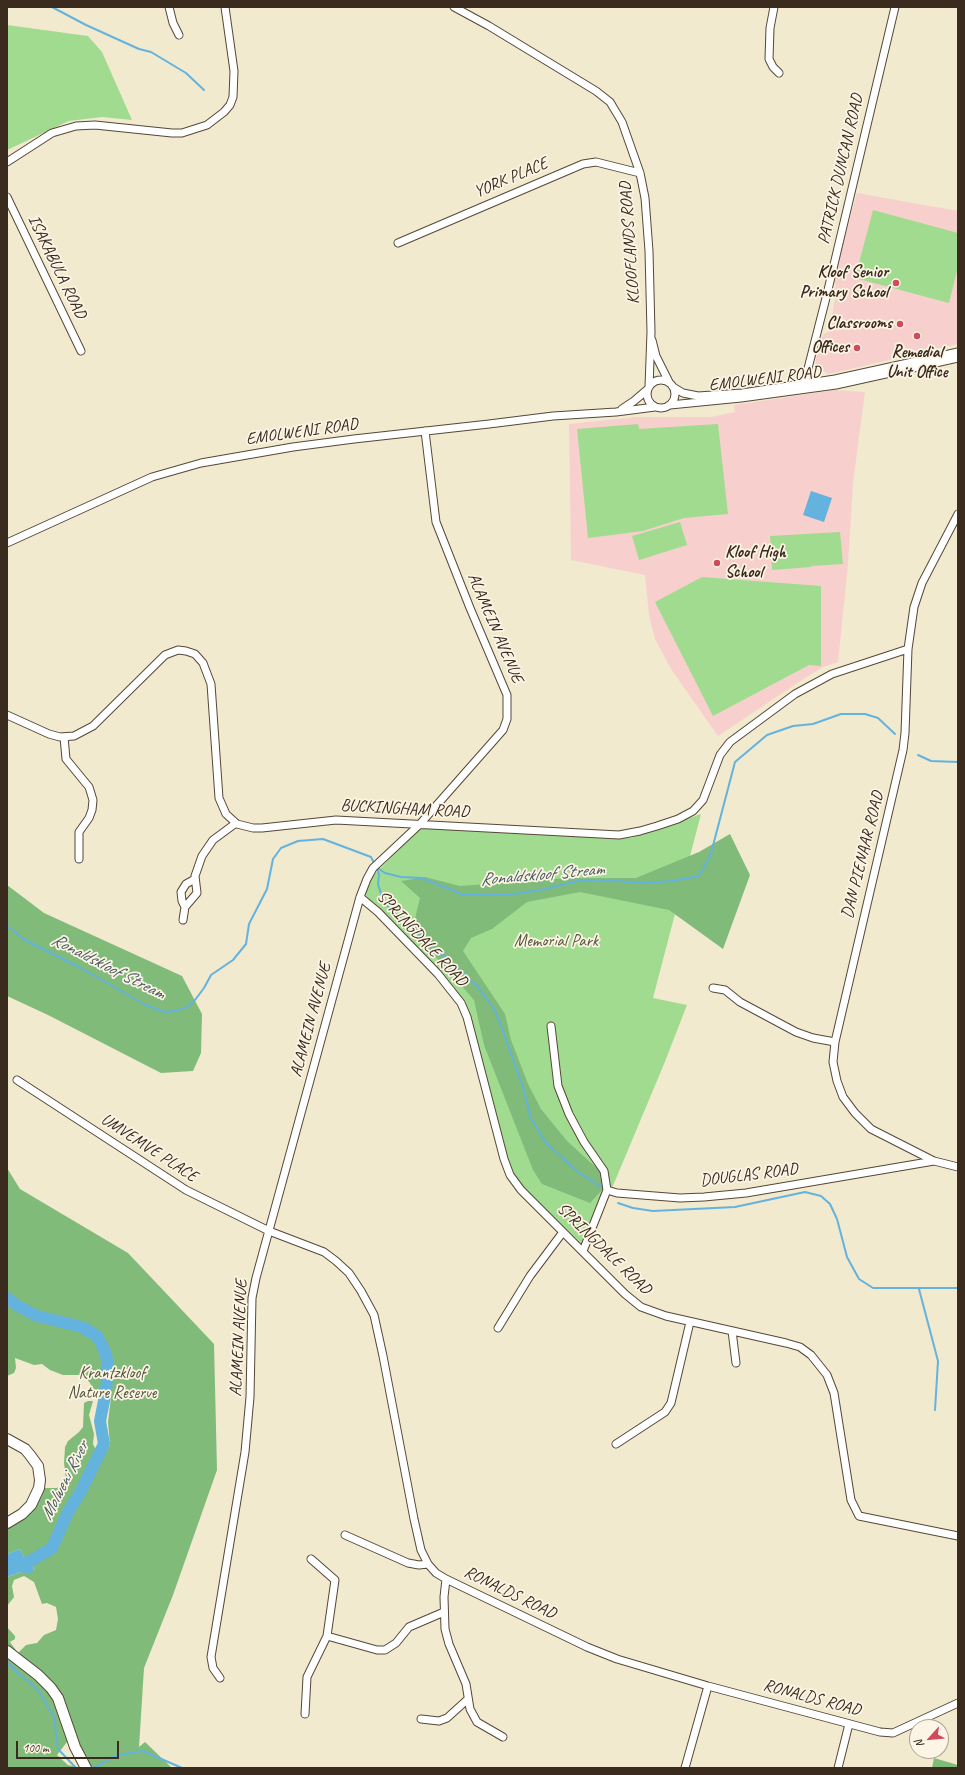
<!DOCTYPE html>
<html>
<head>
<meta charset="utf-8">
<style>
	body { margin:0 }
	#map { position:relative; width:965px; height:1775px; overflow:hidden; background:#f1eacf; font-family:Caveat,sans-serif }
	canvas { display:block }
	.frame { position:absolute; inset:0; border:8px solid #3b2a1e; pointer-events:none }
	.north { position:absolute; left:909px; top:1719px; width:40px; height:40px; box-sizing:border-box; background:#fcf5e5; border:1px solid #afa495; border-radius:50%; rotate:243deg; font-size:11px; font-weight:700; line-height:16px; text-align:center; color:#3b2a1e }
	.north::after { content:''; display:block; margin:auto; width:14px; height:18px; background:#d1495b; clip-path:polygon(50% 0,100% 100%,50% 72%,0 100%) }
	.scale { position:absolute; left:16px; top:1741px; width:103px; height:18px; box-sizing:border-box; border:2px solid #3b2a1e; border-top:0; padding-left:5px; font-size:12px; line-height:14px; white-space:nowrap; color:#3b2a1e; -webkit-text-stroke:3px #fcf5e5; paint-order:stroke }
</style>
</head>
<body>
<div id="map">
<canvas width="965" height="1775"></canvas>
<div class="frame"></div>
<div class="north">N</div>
<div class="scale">100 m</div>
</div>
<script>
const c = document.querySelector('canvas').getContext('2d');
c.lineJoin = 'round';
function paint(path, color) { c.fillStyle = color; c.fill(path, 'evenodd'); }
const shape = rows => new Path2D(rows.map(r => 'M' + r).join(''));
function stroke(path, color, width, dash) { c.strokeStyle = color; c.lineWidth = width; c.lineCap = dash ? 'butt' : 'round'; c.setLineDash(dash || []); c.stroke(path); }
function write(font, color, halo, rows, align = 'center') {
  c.font = font + ' Caveat,sans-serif'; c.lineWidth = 3.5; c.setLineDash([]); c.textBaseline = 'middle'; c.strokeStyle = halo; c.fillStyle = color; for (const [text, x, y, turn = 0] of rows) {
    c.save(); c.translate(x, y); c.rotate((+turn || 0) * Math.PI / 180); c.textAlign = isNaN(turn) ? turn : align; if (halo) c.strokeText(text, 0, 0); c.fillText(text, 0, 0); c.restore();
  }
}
paint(shape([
	[857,193,958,211,958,344,829,374,815,367,817,354,821,351,822,346,819,345,823,335,829,331,836,295,834,294,836,285,833,281],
	[834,390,865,392,853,483,848,565,838,662,823,667,805,678,718,736,671,669,655,639,649,615,645,575,571,560,569,424,636,417,711,417,735,412,734,405]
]), '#f7d0cd');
paint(shape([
	[7,25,88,36,102,52,132,120,102,117,69,121,7,150],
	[873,210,958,233,958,267,949,303,855,278],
	[638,424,639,429,718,424,728,514,684,518,643,531,588,538,577,429],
	[680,522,687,545,639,560,632,536],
	[840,532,843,564,811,566,810,561,811,567,772,570,770,536],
	[702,577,821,586,821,666,809,665,713,716,655,602],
	[701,814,653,998,687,1005,664,1064,615,1181,584,1246,513,1177,465,1001,369,901,364,892,364,885,421,827,631,838]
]), '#a1db8f');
paint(shape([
	[730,834,750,875,723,949,669,910,580,892,527,902,492,929,471,938,463,951,505,1014,511,1040,528,1084,541,1109,567,1141,601,1172,604,1188,590,1203,542,1184,533,1170,484,1045,474,1000,414,932,416,914,420,898,401,881,425,877,460,886,568,878,636,878,699,852],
	[7,885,44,913,182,976,202,1014,201,1053,193,1071,161,1073,48,1015,7,996],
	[7,1168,20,1189,128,1253,214,1344,217,1470,173,1595,144,1668,139,1747,145,1742,172,1768,7,1768,7,1627,15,1636,15,1639,10,1642,18,1653,26,1645,37,1643,44,1635,56,1630,58,1619,56,1607,47,1603,42,1604,34,1582,24,1576,14,1580,12,1586,14,1597,7,1606,7,1577,21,1572,35,1570,27,1563,20,1549,7,1554,7,1523,13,1520,39,1488,57,1488,66,1480,64,1463,65,1447,68,1441,79,1432,83,1427,84,1403,88,1401,93,1401,89,1415,94,1434,93,1444,95,1448,98,1451,104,1450,110,1446,108,1422,112,1389,95,1393,90,1383,83,1375,63,1375,50,1370,42,1364,34,1365,15,1358,16,1368,14,1373,7,1376],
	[70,1738,81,1768,68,1765,57,1755],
	[934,1758,958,1765,958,1768,932,1768]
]), '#80bb7a');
paint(shape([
	[811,491,832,498,824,522,803,515],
	[20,1549,27,1563,35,1570,28,1574,21,1572,7,1577,7,1554]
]), '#64b2de');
stroke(shape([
	[52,7,86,25,139,49,151,52,186,73,204,90],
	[918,755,931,761,958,762],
	[377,868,379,875,378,884,382,897,389,908,478,987,496,1012,523,1087,531,1119,547,1144,577,1171,601,1187],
	[7,926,25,940,79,967,146,1005,165,1012,184,1009,195,1000,204,988,211,975,233,960,246,944,249,924,267,889,273,859,281,848,298,841,323,839,371,857,376,867,385,873,401,877,422,878,464,895,513,894,540,890,578,881,600,880,646,883,672,881,699,876,710,857,735,762,767,735,793,726,813,724,841,714,865,714,878,718,895,734],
	[618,1203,633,1208,653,1211,735,1207,805,1192,821,1196,830,1204,837,1219,847,1257,859,1279,873,1288,958,1288],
	[919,1289,938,1361,935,1410],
	[7,1662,18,1673,38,1690,54,1717,58,1749,76,1768],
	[93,1768,118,1755,143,1751,182,1768]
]), '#64b2de', 2);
stroke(shape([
	[7,1298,18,1306,37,1316,82,1327,97,1336,104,1349,108,1363,106,1391,100,1421,104,1444,81,1491,68,1512,52,1548,27,1563,7,1564]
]), '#64b2de', 12);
const minor = shape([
	[169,7,173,23,179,35],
	[454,7,489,26,596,91,610,102,622,122,640,173,645,198,649,251,651,332,649,387],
	[774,7,770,28,769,59,773,67,779,73],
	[7,162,52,133,76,126,95,125,172,133,182,133,207,125,224,112,230,105,233,97,234,71,225,7],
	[7,197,81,351],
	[398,243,583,164,596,162,640,173],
	[652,340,656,356,669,382],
	'647 394a14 14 0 1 1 28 0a14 14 0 1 1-28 0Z',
	[804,384,827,294,895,7],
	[673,387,683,393,698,396,742,393,835,379,958,352],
	[670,405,741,398,836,385,958,358],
	[622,409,634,401,648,389],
	[7,543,152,477,201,463,293,447,354,439,489,424,553,416,616,412,655,407],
	[7,715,49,734,60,737,74,736,93,726,165,655,178,650,186,651,195,654,203,663,211,684,219,798,226,814,237,824,253,828,262,828,336,820,619,835,640,831,657,826,678,819,693,811,703,800,720,755,730,742,795,694,832,674,908,649],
	[64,737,66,759,89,787,93,800,92,810,89,818,79,832,79,859],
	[360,897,378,912,438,974,461,1003,467,1017,504,1159,510,1175,521,1190,625,1294,641,1307,666,1316,786,1343,800,1347,811,1355,827,1375,834,1393,851,1500,859,1516,958,1536],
	[185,907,182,901,181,892,186,884,195,879],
	[183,920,185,907,197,893,195,876,202,856,213,840,236,823],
	[713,988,725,990,740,1002,796,1032,813,1038,835,1042],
	[551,1026,558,1086,569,1114,584,1142,604,1171,607,1190],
	[17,1080,186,1190,269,1231,324,1252,336,1261,349,1273,361,1291,374,1315,383,1356,414,1519,421,1550,428,1564,436,1573,446,1579,587,1647,617,1659,708,1686,880,1732,893,1733,958,1703],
	[934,1161,871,1129,855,1113,843,1097,837,1081,833,1062,835,1042,903,750,905,733,908,649,914,607,922,583,958,514],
	[583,1251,607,1190,617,1193,680,1198,704,1197,746,1193,934,1161,958,1167],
	[498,1328,530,1276,563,1232],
	[732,1331,736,1363],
	[616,1444,665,1412,671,1403,690,1322],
	[345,1535,408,1563,419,1565,428,1564],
	[446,1579,444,1597,445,1629,449,1644,466,1684,470,1709,477,1722,503,1737],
	[327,1636,377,1650,385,1650,396,1643,409,1627,444,1612],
	[220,1678,213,1668,211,1657,245,1452,250,1397,252,1298,256,1278,360,897,367,879,373,868,420,824,503,730,507,719,507,695,470,608,436,522,425,431],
	[305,1714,307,1677,327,1636,335,1580,311,1559],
	[421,1719,439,1721,447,1718,468,1699],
	[685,1768,708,1686],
	[838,1768,849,1724]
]);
const secondary = shape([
	[7,1439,25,1449,30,1455,38,1466,40,1480,39,1488,31,1505,22,1514,7,1523],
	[7,1651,38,1675,51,1688,58,1698,75,1747,86,1768]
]);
stroke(minor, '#564739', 9);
stroke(secondary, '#564739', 12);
stroke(minor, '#fff', 7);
stroke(secondary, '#fff', 10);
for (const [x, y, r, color] of [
	[896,283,4,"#d1495b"],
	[900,324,4,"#d1495b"],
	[917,336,4,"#d1495b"],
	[857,348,4,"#d1495b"],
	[717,563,4,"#d1495b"]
]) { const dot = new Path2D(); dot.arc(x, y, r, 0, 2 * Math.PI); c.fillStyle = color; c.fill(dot); stroke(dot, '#fcf5e5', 1.5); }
write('17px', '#3b2a1e', '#fcf5e5', [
	["PATRICK DUNCAN ROAD",841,169,-77],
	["YORK PLACE",511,178,-23],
	["KLOOFLANDS ROAD",630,243,-94],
	["ISAKABULA ROAD",57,267,64],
	["EMOLWENI ROAD",765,379,-7],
	["EMOLWENI ROAD",302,432,-8],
	["ALAMEIN AVENUE",495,628,67],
	["BUCKINGHAM ROAD",405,809,3],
	["DAN PIENAAR ROAD",863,855,-76],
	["SPRINGDALE ROAD",422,939,47],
	["ALAMEIN AVENUE",311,1020,-75],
	["UMVEMVE PLACE",149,1148,33],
	["DOUGLAS ROAD",749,1175,-7],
	["SPRINGDALE ROAD",604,1249,44],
	["ALAMEIN AVENUE",239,1338,-87],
	["RONALDS ROAD",510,1593,26],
	["RONALDS ROAD",812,1698,15]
]);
write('bold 17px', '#3b2a1e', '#fcf5e5', [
	["Kloof Senior",888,273],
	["Primary School",888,293],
	["Classrooms",892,324],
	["Offices",849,348],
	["Remedial",917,353,"center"],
	["Unit Office",917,373,"center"],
	["Kloof High",725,553,"left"],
	["School",725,573,"left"]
], 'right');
write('17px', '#54563a', '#fcf5e5', [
	["Memorial Park",556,942],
	["Krantzkloof",112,1374],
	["Nature Reserve",112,1394]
]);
write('italic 18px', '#495a61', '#fcf5e5', [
	["Ronaldskloof Stream",542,875,-5],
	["Ronaldskloof Stream",108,967,27],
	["Molweni River",65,1481,-63]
]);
</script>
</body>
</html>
